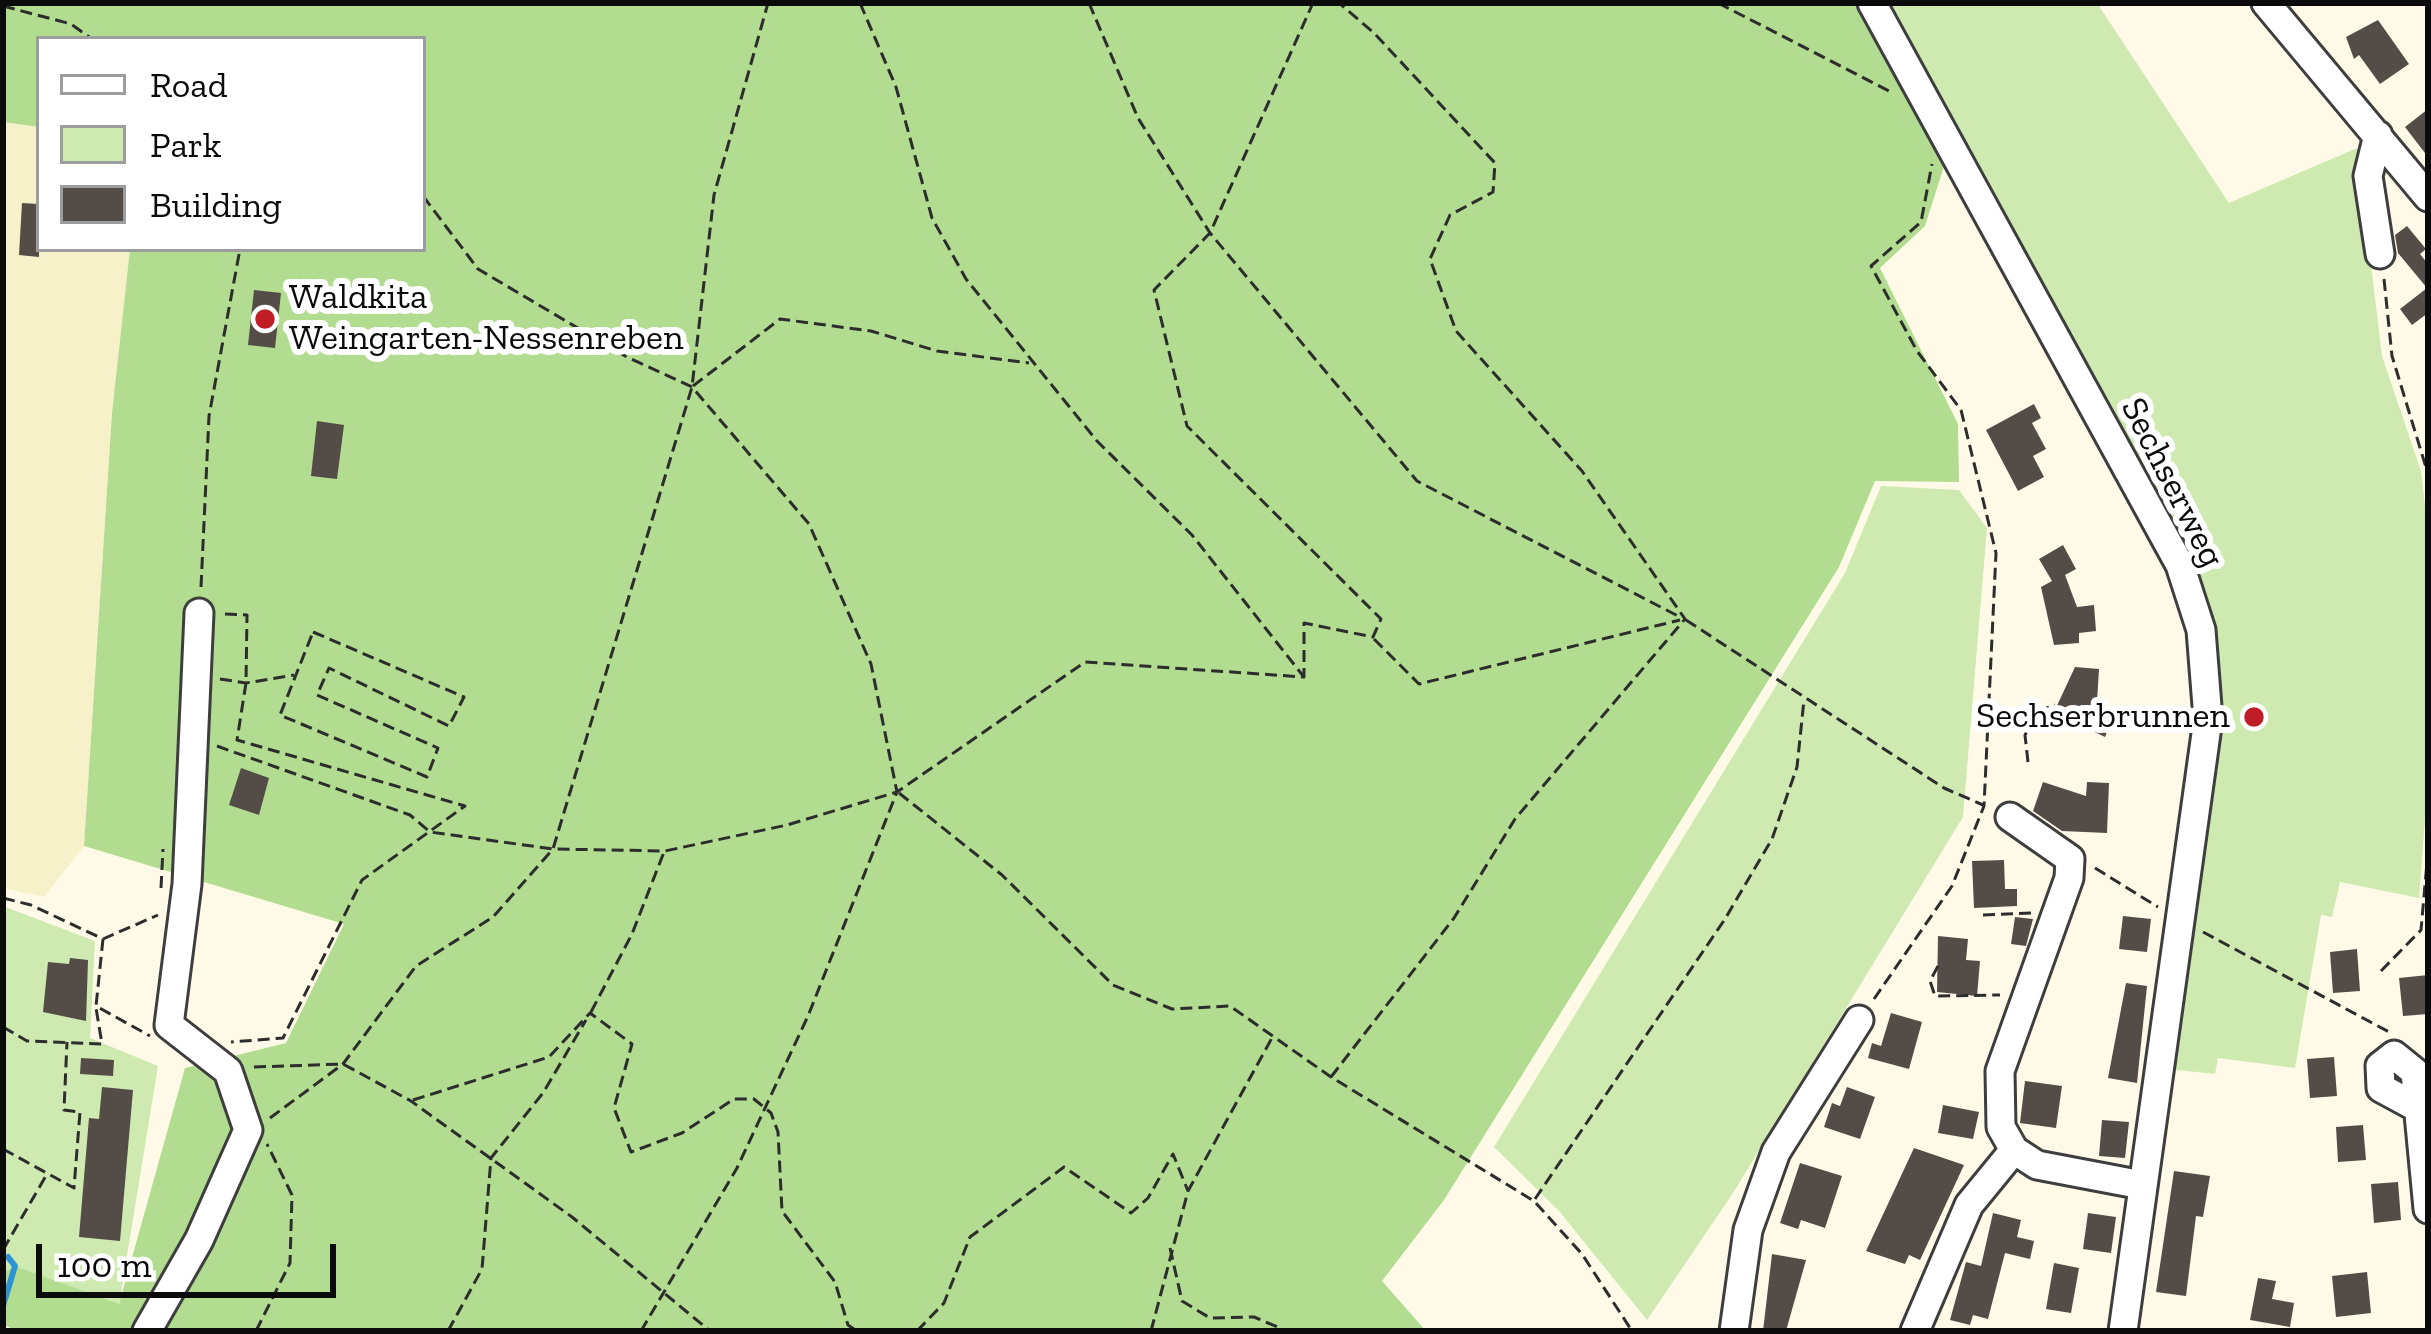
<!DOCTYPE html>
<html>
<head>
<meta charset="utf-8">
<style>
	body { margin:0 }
	#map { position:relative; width:2431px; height:1334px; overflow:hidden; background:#fffae8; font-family:"Zilla Slab",serif }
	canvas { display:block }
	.frame { position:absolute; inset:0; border:6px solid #0b0b0b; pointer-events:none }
	.legend { position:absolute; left:36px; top:36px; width:390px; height:216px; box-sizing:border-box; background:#fff; border:3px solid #9d9d9d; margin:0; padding:15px 21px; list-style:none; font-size:36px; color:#0b0b0b }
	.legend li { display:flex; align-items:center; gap:24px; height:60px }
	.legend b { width:60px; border:3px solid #9d9d9d }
	.scale { position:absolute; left:36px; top:1244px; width:300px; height:54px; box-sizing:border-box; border:6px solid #0b0b0b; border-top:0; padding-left:15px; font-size:36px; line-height:42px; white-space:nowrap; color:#0b0b0b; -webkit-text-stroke:9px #fff; paint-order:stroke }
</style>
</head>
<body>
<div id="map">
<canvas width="2431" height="1334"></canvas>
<div class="frame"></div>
<ul class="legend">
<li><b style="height:15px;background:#fff"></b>Road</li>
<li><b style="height:33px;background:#cfeab1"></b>Park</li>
<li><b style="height:33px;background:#544c47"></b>Building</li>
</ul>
<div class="scale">100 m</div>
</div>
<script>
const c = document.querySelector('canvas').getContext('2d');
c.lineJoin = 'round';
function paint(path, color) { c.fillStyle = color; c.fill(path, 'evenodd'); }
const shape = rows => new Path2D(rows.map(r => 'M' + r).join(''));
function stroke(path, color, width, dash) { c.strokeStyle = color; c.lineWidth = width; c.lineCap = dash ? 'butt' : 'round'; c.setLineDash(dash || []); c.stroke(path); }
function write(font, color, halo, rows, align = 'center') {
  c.font = font + ' "Zilla Slab",serif'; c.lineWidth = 12; c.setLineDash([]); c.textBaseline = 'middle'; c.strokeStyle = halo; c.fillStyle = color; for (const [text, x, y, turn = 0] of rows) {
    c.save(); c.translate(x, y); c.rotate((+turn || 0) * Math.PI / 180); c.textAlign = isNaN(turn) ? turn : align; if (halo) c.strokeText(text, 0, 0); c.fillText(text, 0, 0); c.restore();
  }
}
paint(shape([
	[3,122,39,127,39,249,130,249,112,413,84,846,44,897,3,888]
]), '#f6f1c8');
paint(shape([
	[1872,3,2097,3,2229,203,2357,148,2382,356,2421,471,2428,531,2428,781,2419,898,2340,882,2332,917,2321,915,2295,1068,2218,1058,2215,1074,2158,1068,2208,719,2201,630],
	[1881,486,1959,490,1987,528,1963,817,1733,1193,1647,1320,1559,1211,1494,1147,1845,573],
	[3,906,95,941,90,1038,158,1066,119,1305,15,1266,3,1273]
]), '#cfeab1');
paint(shape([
	[3,3,1861,3,1947,157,1925,226,1880,268,1958,424,1959,482,1875,481,1839,567,1444,1200,1382,1281,1426,1331,16,1331,3,1324,3,1273,15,1266,119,1304,185,1068,286,1043,344,924,84,846,112,413,130,249,423,249,423,39,39,39,39,127,3,122]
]), '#b2dc90');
stroke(shape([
	[3,1306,15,1266,8,1257]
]), '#2e93d3', 6);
paint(shape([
	[2378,20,2409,64,2380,84,2359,55,2354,59,2346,37],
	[2428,109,2428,157,2405,127],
	[22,203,39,204,39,257,19,255],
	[2407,226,2426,249,2420,254,2428,264,2428,313,2412,325,2400,309,2427,288,2398,253,2395,235],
	[254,290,281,293,275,348,248,345],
	[2034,404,2041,418,2032,423,2046,449,2033,456,2044,477,2018,491,1986,430],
	[317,421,344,425,337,479,311,476],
	[2063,545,2076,569,2065,575,2077,607,2094,605,2096,631,2079,633,2079,643,2054,645,2041,587,2052,581,2039,559],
	[2075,667,2099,669,2097,702,2116,711,2105,737,2054,712],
	[241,768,269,778,259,815,229,805],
	[2043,782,2086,796,2087,782,2109,783,2107,833,2062,831,2033,811],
	[2004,860,2005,889,2017,889,2017,906,1974,908,1972,861],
	[2123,916,2151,919,2147,952,2119,949],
	[2015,917,2033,919,2026,946,2011,944],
	[1938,936,1968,939,1966,960,1980,961,1977,996,1937,992],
	[2357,949,2360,991,2333,993,2330,952],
	[70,958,88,960,86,1021,43,1012,48,962,69,964],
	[2428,975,2428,1014,2403,1016,2399,978],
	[2126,983,2147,986,2137,1083,2108,1078],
	[1891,1013,1922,1022,1909,1069,1868,1058,1872,1043,1881,1046],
	[2334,1057,2337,1096,2310,1098,2307,1059],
	[81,1058,114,1060,113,1076,80,1074],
	[2025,1081,2062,1086,2056,1128,2020,1123],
	[102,1087,133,1090,120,1241,79,1237,89,1118,99,1119],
	[1847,1087,1875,1097,1860,1139,1824,1127,1832,1103,1840,1106],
	[1943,1105,1979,1112,1973,1139,1938,1133],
	[2102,1120,2129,1122,2125,1158,2099,1156],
	[2363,1125,2366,1160,2338,1162,2336,1127],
	[1914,1148,1964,1165,1920,1260,1909,1255,1905,1264,1866,1251],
	[1800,1163,1842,1176,1825,1228,1801,1220,1798,1229,1780,1223],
	[2174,1171,2210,1176,2203,1217,2196,1216,2186,1296,2156,1292],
	[2398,1182,2401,1220,2374,1223,2371,1184],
	[1993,1213,2021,1220,2017,1237,2034,1241,2030,1259,2005,1253,1988,1319,1973,1315,1970,1325,1950,1320,1966,1262,1981,1266],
	[2088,1213,2116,1217,2111,1253,2083,1249],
	[1772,1254,1806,1260,1786,1331,1763,1331],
	[2054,1263,2079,1268,2071,1313,2046,1309],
	[2367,1272,2371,1313,2336,1317,2332,1276],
	[2258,1278,2276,1281,2272,1299,2294,1303,2290,1327,2250,1320]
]), '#544c47');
const minor = shape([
	[1872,3,2180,565,2201,630,2208,719,2123,1331],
	[2266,3,2428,197],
	[2378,135,2368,176,2380,254],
	[2418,1108,2381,1088,2380,1066,2394,1055,2415,1072,2428,1209],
	[2014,1150,2037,1165,2142,1185],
	[147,1331,199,1240,248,1130,228,1071,169,1025,187,884,199,613],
	[1734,1331,1748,1230,1776,1152,1859,1020],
	[1915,1331,1969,1205,2014,1150,2001,1127,2000,1071,2069,878,2070,859,2010,817]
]);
stroke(minor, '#3e3e3e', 33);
stroke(shape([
	[860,3,896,87,932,218,966,279,1097,441,1192,535,1304,677],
	[1089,3,1138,118,1210,233,1417,481,1680,617],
	[1718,3,1893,93],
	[3,6,71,24,92,39],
	[423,196,478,269,625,356,692,387,809,524,871,664,897,792,808,1016,737,1168,641,1331],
	[2384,279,2392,356,2428,474],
	[693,386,780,319,871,331,937,351,1029,363],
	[201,587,209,416,240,249],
	[225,614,247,615,246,683,237,740,465,806,362,880,283,1038,231,1042],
	[1686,620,1944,788,1983,805],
	[313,632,464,697,449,726,329,668,317,695,438,748,427,777,280,715,313,632],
	[1374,639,1419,684,1680,620],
	[220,679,246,683,294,675],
	[217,746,410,815,430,832,553,849,665,851,787,825,897,792,1085,662,1304,677,1304,623,1373,637,1381,619,1187,426,1154,290,1210,233,1313,3],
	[2028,762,2025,735,2038,711,2055,705],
	[899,793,1002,875,1113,985,1172,1009,1230,1006,1331,1077,1534,1201,1582,1254,1632,1331],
	[2095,868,2158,907],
	[161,888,163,849],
	[3,898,31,905,103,939,158,915],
	[1983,915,2032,913],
	[2203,932,2389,1032],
	[103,939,96,1006,150,1036],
	[1938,966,1930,981,1935,996,2000,995],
	[2381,971,2421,930,2428,851],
	[1874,999,1952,886,1984,806,1996,553,1961,410,1917,351,1871,266,1921,222,1932,164],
	[591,1012,632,934,664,852],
	[3,1027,27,1041,102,1044,96,1008],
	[254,1067,343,1064,411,1101,572,1217,710,1331],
	[1331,1077,1454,918,1515,819,1685,619,1582,471,1456,331,1430,259,1450,215,1493,192,1495,163,1374,33,1339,3],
	[413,1100,549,1057,590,1013,632,1044,614,1108,631,1152,682,1133,734,1099,754,1099,771,1113,778,1132,782,1211,835,1282,848,1325,857,1331],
	[270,1118,343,1064,416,966,493,917,553,849,692,387,714,195,768,3],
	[3,1149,74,1188,80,1112,64,1110,67,1042],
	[1535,1199,1725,919,1772,839,1797,767,1804,700],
	[1170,1248,1182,1301,1210,1318,1254,1317,1287,1331],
	[3,1250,47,1174],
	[256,1331,290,1263,292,1195,267,1144],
	[448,1331,482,1269,491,1158,543,1093,586,1020],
	[917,1331,944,1303,970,1237,1064,1167,1131,1213,1148,1198,1173,1154,1188,1191],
	[1151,1331,1188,1191,1273,1036]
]), '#2d2d2d', 3, [12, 6]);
stroke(minor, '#fff', 27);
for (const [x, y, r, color] of [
	[265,319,12,"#c01e27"],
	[2254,717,12,"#c01e27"]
]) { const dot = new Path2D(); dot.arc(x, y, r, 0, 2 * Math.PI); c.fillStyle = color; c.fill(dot); stroke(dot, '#fff', 4.5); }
write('36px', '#0b0b0b', '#fff', [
	["Waldkita",289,298],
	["Weingarten-Nessenreben",289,339],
	["Sechserbrunnen",2230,717,"right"]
], 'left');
write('36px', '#0b0b0b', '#fff', [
	["Sechserweg",2172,483,63]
]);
</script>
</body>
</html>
